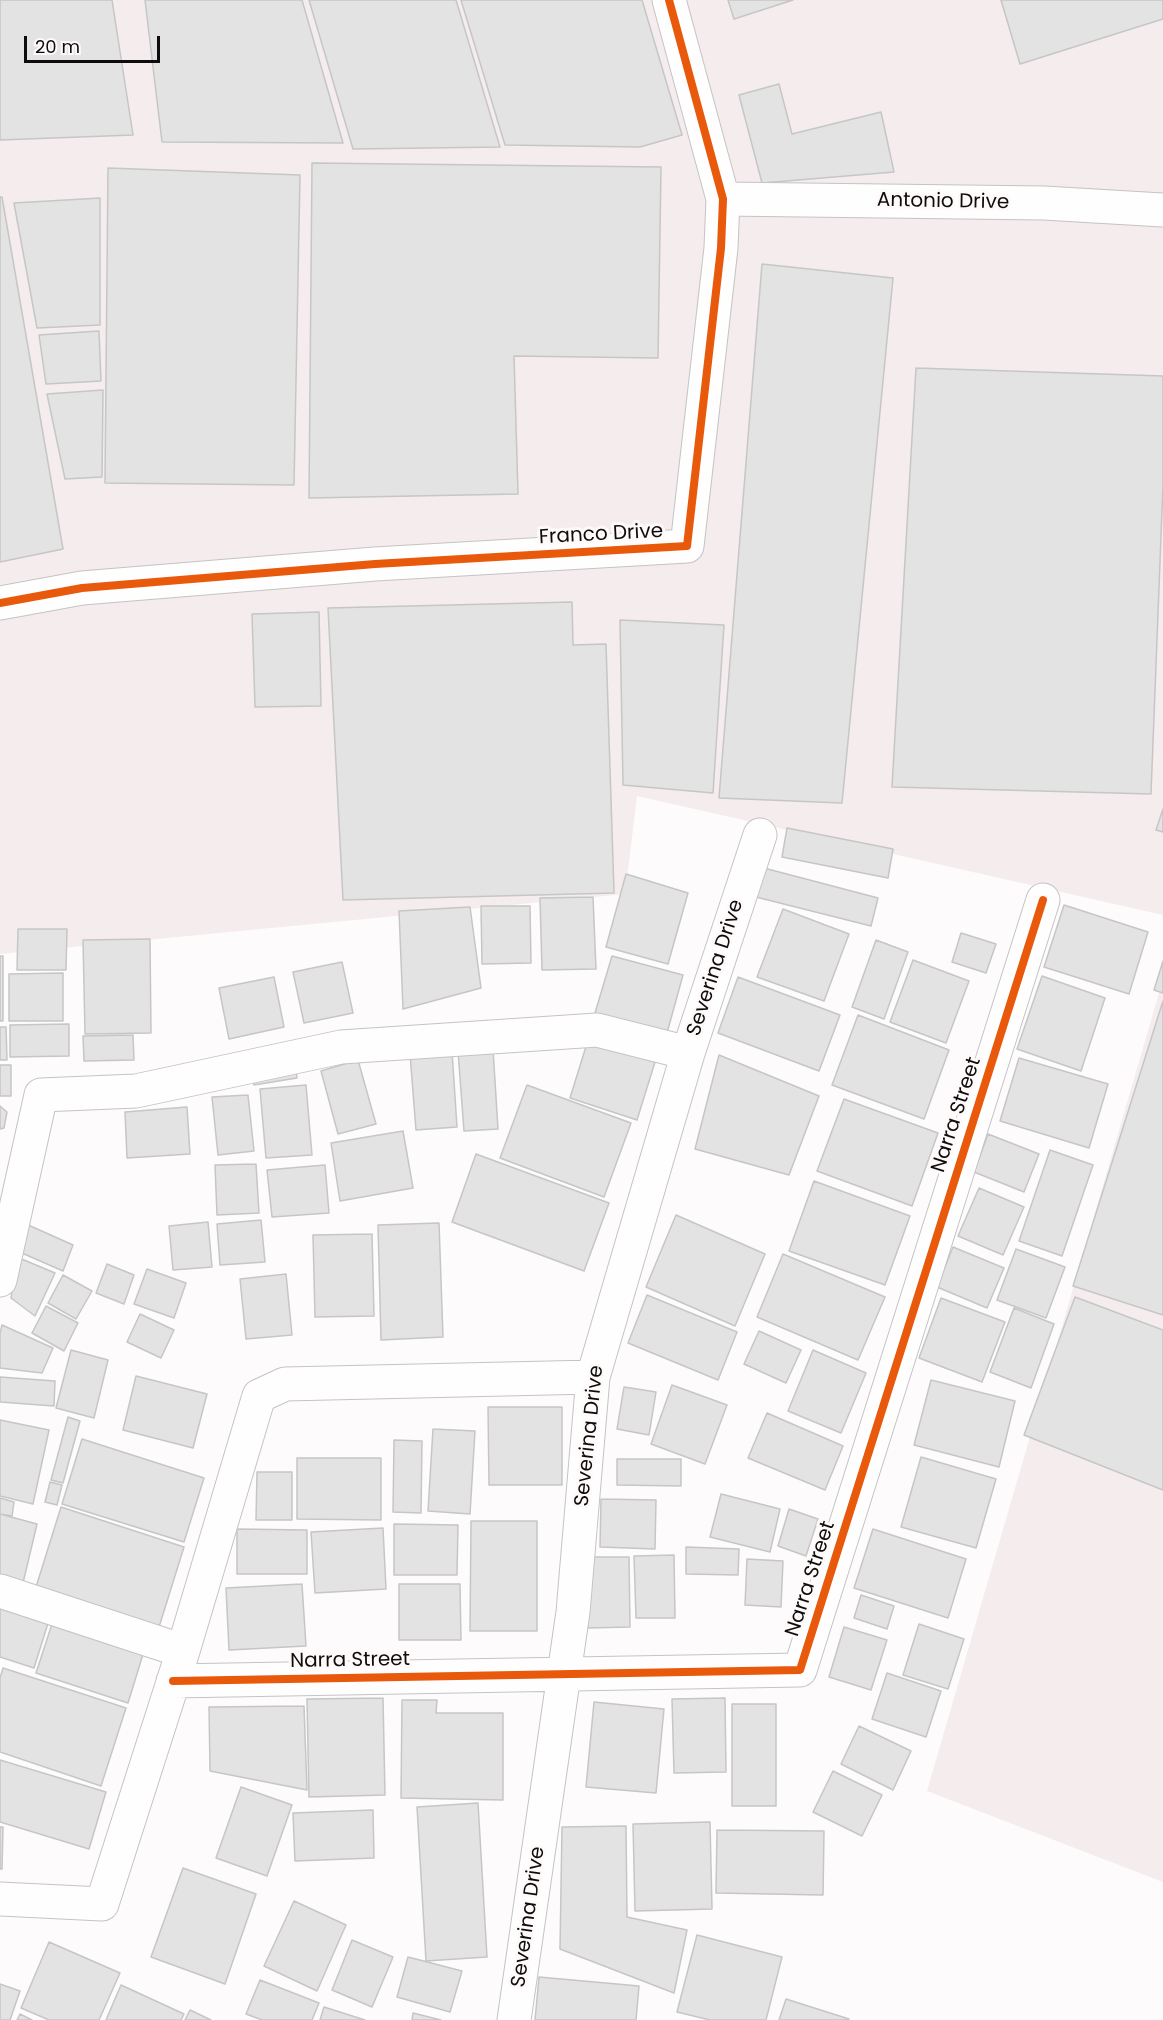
<!DOCTYPE html>
<html>
<head>
<meta charset="utf-8">
<style>
	body { margin:0 }
	#map { position:relative; width:1163px; height:2020px; overflow:hidden; background:#fdfbfb; font-family:Poppins,sans-serif }
	canvas { display:block }
	.scale { position:absolute; left:24px; top:36px; width:136px; height:27px; box-sizing:border-box; border:3px solid #0e0c0c; border-top:0; padding-left:8px; font-size:18px; line-height:21px; white-space:nowrap; color:#0e0c0c; -webkit-text-stroke:4px #fefafa; paint-order:stroke }
</style>
</head>
<body>
<div id="map">
<canvas width="1163" height="2020"></canvas>
<div class="scale">20 m</div>
</div>
<script>
const c = document.querySelector('canvas').getContext('2d');
c.lineJoin = 'round';
function paint(path, color) { c.fillStyle = color; c.fill(path, 'evenodd'); }
const shape = rows => new Path2D(rows.map(r => 'M' + r).join(''));
function stroke(path, color, width, dash) { c.strokeStyle = color; c.lineWidth = width; c.lineCap = dash ? 'butt' : 'round'; c.setLineDash(dash || []); c.stroke(path); }
function write(font, color, halo, rows, align = 'center') {
  c.font = font + ' Poppins,sans-serif'; c.lineWidth = 6; c.setLineDash([]); c.textBaseline = 'middle'; c.strokeStyle = halo; c.fillStyle = color; for (const [text, x, y, turn = 0] of rows) {
    c.save(); c.translate(x, y); c.rotate((+turn || 0) * Math.PI / 180); c.textAlign = isNaN(turn) ? turn : align; if (halo) c.strokeText(text, 0, 0); c.fillText(text, 0, 0); c.restore();
  }
}
paint(shape([
	[0,0,1163,0,1163,915,637,796,625,894,0,954],
	[1163,979,1163,1882,927,1791]
]), '#f4eced');
const building = shape([
	[0,0,112,0,133,135,0,140,0,0],
	[145,0,302,0,343,143,162,142,145,0],
	[309,0,456,0,500,147,353,149,309,0],
	[461,0,642,0,682,135,640,147,505,145,461,0],
	[728,0,793,0,734,19,728,0],
	[1001,0,1163,0,1163,19,1020,64,1001,0],
	[779,84,792,134,881,112,894,172,762,183,739,95,779,84],
	[312,163,661,167,658,358,514,356,518,494,309,498,312,163],
	[108,168,300,175,294,485,105,483,108,168],
	[0,197,2,197,63,549,0,562,0,197],
	[100,198,100,325,37,328,14,203,100,198],
	[762,264,893,278,842,803,719,798,762,264],
	[99,331,101,381,46,384,39,335,99,331],
	[916,368,1163,376,1163,485,1151,794,892,787,916,368],
	[103,390,102,477,65,479,47,394,103,390],
	[572,602,573,645,606,644,614,893,343,900,328,608,572,602],
	[319,612,321,706,255,707,252,614,319,612],
	[620,620,724,625,713,793,623,785,620,620],
	[1163,809,1163,832,1156,830,1163,809],
	[787,828,893,849,888,878,782,857,787,828],
	[764,868,878,898,871,926,756,897,764,868],
	[626,874,688,893,668,964,606,947,626,874],
	[593,897,596,969,542,970,540,898,593,897],
	[1064,905,1148,932,1129,994,1044,967,1064,905],
	[481,906,530,906,531,963,482,964,481,906],
	[470,907,481,988,403,1009,399,911,470,907],
	[783,909,849,934,824,1001,757,977,783,909],
	[18,929,67,929,66,970,17,970,18,929],
	[961,933,996,944,986,973,952,962,961,933],
	[150,939,151,1033,85,1034,83,940,150,939],
	[876,940,908,952,884,1019,852,1007,876,940],
	[0,956,3,956,3,1021,0,1021,0,956],
	[612,956,683,975,667,1033,595,1013,612,956],
	[913,960,969,981,946,1043,890,1022,913,960],
	[1163,961,1163,993,1154,990,1163,961],
	[342,962,353,1013,304,1023,293,972,342,962],
	[63,973,63,1021,9,1021,9,974,63,973],
	[1042,976,1105,998,1081,1071,1017,1049,1042,976],
	[274,977,284,1027,229,1039,219,988,274,977],
	[738,977,840,1015,819,1071,718,1033,738,977],
	[1163,1001,1163,1315,1073,1286,1163,1001],
	[858,1015,949,1050,924,1119,832,1085,858,1015],
	[69,1024,69,1056,10,1057,10,1025,69,1024],
	[0,1027,6,1027,7,1060,0,1060,0,1027],
	[133,1035,134,1060,84,1061,83,1036,133,1035],
	[588,1040,655,1062,637,1120,570,1098,588,1040],
	[493,1049,498,1129,464,1131,458,1051,493,1049],
	[452,1051,457,1127,416,1130,410,1054,452,1051],
	[719,1055,819,1096,789,1175,695,1149,719,1055],
	[294,1058,297,1078,254,1085,251,1065,294,1058],
	[1019,1058,1108,1084,1089,1148,1000,1121,1019,1058],
	[358,1060,376,1124,338,1134,321,1071,358,1060],
	[0,1065,11,1065,11,1096,0,1096,0,1065],
	[306,1085,312,1155,266,1158,260,1089,306,1085],
	[527,1085,631,1123,604,1197,500,1158,527,1085],
	[248,1095,254,1151,218,1155,212,1097,248,1095],
	[844,1099,938,1133,912,1206,817,1171,844,1099],
	[0,1106,7,1112,4,1128,0,1129,0,1106],
	[187,1107,190,1154,127,1158,125,1112,187,1107],
	[403,1131,413,1188,340,1201,331,1143,403,1131],
	[988,1134,1039,1154,1024,1192,974,1172,988,1134],
	[1050,1150,1093,1165,1062,1256,1019,1241,1050,1150],
	[476,1154,609,1203,584,1271,452,1222,476,1154],
	[256,1164,259,1213,217,1215,215,1165,256,1164],
	[325,1165,329,1213,272,1217,267,1170,325,1165],
	[814,1181,910,1216,885,1285,789,1251,814,1181],
	[979,1188,1024,1207,1003,1255,958,1236,979,1188],
	[676,1215,765,1254,735,1326,646,1287,676,1215],
	[261,1220,265,1262,220,1265,217,1224,261,1220],
	[208,1222,212,1267,173,1270,169,1226,208,1222],
	[439,1223,443,1337,381,1340,378,1225,439,1223],
	[26,1224,73,1245,63,1271,15,1250,26,1224],
	[372,1234,374,1316,315,1317,313,1235,372,1234],
	[953,1247,1004,1268,987,1308,937,1287,953,1247],
	[1016,1249,1065,1267,1046,1318,997,1300,1016,1249],
	[783,1254,885,1297,858,1360,757,1317,783,1254],
	[12,1255,55,1273,35,1316,11,1298,15,1272,12,1255],
	[107,1264,134,1275,124,1304,96,1293,107,1264],
	[147,1269,186,1283,174,1318,134,1304,147,1269],
	[286,1274,292,1335,246,1339,240,1279,286,1274],
	[63,1275,92,1291,76,1319,48,1303,63,1275],
	[647,1295,737,1332,718,1380,628,1343,647,1295],
	[1075,1297,1163,1330,1163,1490,1024,1435,1075,1297],
	[941,1298,1005,1322,982,1382,919,1358,941,1298],
	[46,1306,78,1323,64,1351,32,1333,46,1306],
	[1014,1308,1054,1324,1031,1388,990,1372,1014,1308],
	[140,1314,174,1330,161,1358,127,1342,140,1314],
	[2,1325,53,1348,42,1373,0,1368,0,1333,2,1325],
	[759,1331,801,1350,786,1383,744,1364,759,1331],
	[71,1350,108,1360,94,1418,56,1408,71,1350],
	[813,1350,866,1373,841,1433,788,1411,813,1350],
	[136,1376,207,1394,193,1448,123,1430,136,1376],
	[0,1377,55,1381,54,1406,0,1402,0,1377],
	[931,1380,1015,1401,999,1467,914,1445,931,1380],
	[672,1385,727,1405,705,1464,651,1444,672,1385],
	[624,1387,656,1392,649,1435,617,1429,624,1387],
	[488,1407,562,1407,562,1485,489,1485,488,1407],
	[767,1413,843,1446,825,1490,748,1458,767,1413],
	[68,1417,80,1421,63,1483,51,1480,68,1417],
	[0,1420,49,1430,33,1504,0,1496,0,1420],
	[433,1429,475,1431,470,1514,428,1511,433,1429],
	[82,1439,204,1478,184,1542,62,1504,82,1439],
	[394,1440,422,1441,421,1513,393,1512,394,1440],
	[921,1457,996,1479,976,1548,901,1527,921,1457],
	[297,1458,381,1458,381,1520,297,1519,297,1458],
	[617,1459,681,1459,681,1486,617,1485,617,1459],
	[257,1472,292,1472,292,1520,256,1520,257,1472],
	[50,1482,62,1485,57,1505,45,1502,50,1482],
	[721,1494,780,1509,770,1552,710,1537,721,1494],
	[0,1498,14,1502,12,1516,0,1514,0,1498],
	[601,1499,656,1500,655,1549,600,1547,601,1499],
	[61,1507,184,1547,159,1627,36,1587,61,1507],
	[789,1509,818,1519,806,1556,778,1546,789,1509],
	[0,1514,37,1524,23,1583,0,1577,0,1514],
	[471,1521,537,1521,537,1631,470,1631,471,1521],
	[394,1524,458,1525,457,1575,394,1575,394,1524],
	[383,1528,386,1589,315,1593,311,1532,383,1528],
	[237,1529,307,1530,307,1574,237,1574,237,1529],
	[873,1529,966,1559,948,1618,854,1588,873,1529],
	[686,1547,739,1549,738,1575,686,1574,686,1547],
	[674,1555,675,1618,636,1618,634,1556,674,1555],
	[587,1557,629,1557,630,1627,587,1628,587,1557],
	[747,1559,783,1561,781,1607,745,1605,747,1559],
	[302,1584,306,1646,229,1650,226,1588,302,1584],
	[399,1584,460,1584,461,1640,399,1640,399,1584],
	[861,1595,894,1606,887,1629,854,1618,861,1595],
	[0,1604,49,1620,34,1668,0,1657,0,1604],
	[53,1621,144,1651,128,1703,36,1673,53,1621],
	[919,1624,964,1639,948,1689,903,1675,919,1624],
	[844,1627,887,1640,871,1690,829,1677,844,1627],
	[3,1668,126,1708,101,1786,0,1752,0,1678,3,1668],
	[887,1673,941,1691,926,1737,872,1719,887,1673],
	[383,1698,385,1795,309,1797,307,1699,383,1698],
	[725,1698,726,1772,674,1773,672,1699,725,1698],
	[402,1700,437,1700,436,1713,503,1713,503,1800,401,1798,402,1700],
	[594,1702,664,1709,656,1793,586,1787,594,1702],
	[732,1704,776,1704,776,1806,732,1806,732,1704],
	[304,1706,307,1790,210,1771,209,1707,304,1706],
	[859,1726,911,1751,893,1790,841,1764,859,1726],
	[0,1760,106,1792,89,1849,0,1822,0,1760],
	[833,1771,882,1795,862,1836,813,1812,833,1771],
	[241,1787,292,1805,267,1876,216,1858,241,1787],
	[478,1803,487,1957,426,1961,417,1807,478,1803],
	[373,1810,374,1858,295,1861,293,1813,373,1810],
	[710,1822,712,1909,635,1911,633,1824,710,1822],
	[626,1826,627,1917,687,1930,674,1993,560,1949,562,1827,626,1826],
	[0,1827,3,1827,2,1869,0,1869,0,1827],
	[717,1830,824,1831,823,1895,716,1893,717,1830],
	[183,1868,256,1894,225,1984,151,1957,183,1868],
	[294,1901,346,1925,317,1991,264,1966,294,1901],
	[697,1935,782,1957,766,2020,710,2020,677,2012,697,1935],
	[352,1940,393,1957,372,2007,332,1990,352,1940],
	[49,1942,120,1973,99,2020,49,2020,21,2008,49,1942],
	[408,1957,462,1971,450,2012,397,1997,408,1957],
	[539,1977,639,1986,636,2020,535,2020,539,1977],
	[260,1980,319,2003,312,2020,262,2020,246,2014,260,1980],
	[0,1984,20,1991,10,2020,0,2020,0,1984],
	[121,1985,184,2014,181,2020,106,2020,121,1985],
	[786,1999,849,2019,849,2020,779,2020,786,1999],
	[324,2007,365,2020,320,2020,324,2007],
	[190,2010,211,2020,185,2020,190,2010],
	[413,2013,441,2020,412,2020,413,2013],
	[20,2014,32,2020,17,2020,20,2014]
]);
paint(building, '#e3e3e3');
stroke(building, '#c6c6c6', 1.5);
const minor = shape([
	[723,199,1044,203,1163,210],
	[0,603,82,588,375,564,687,546,721,248,723,199,669,0],
	[0,1280,41,1095,136,1091,341,1047,597,1030,688,1053],
	[0,1591,183,1651],
	[173,1681,800,1670,1043,900],
	[0,1899,102,1904,183,1651,259,1396,285,1384,593,1377],
	[514,2020,573,1612,593,1377,688,1053,760,835]
]);
stroke(minor, '#c5c3c3', 35);
stroke(minor, '#fffefe', 33);
stroke(shape([
	[0,603,82,588,375,564,687,546,721,248,723,199,669,0],
	[173,1681,800,1670,1043,900]
]), '#e8590c', 8);
write('20px', '#0e0c0c', '#fefafa', [
	["Antonio Drive",943,202,1],
	["Franco Drive",601,535,-3],
	["Severina Drive",716,968,-72],
	["Narra Street",957,1115,-72],
	["Severina Drive",590,1436,-84],
	["Narra Street",811,1579,-72],
	["Narra Street",350,1661,-1],
	["Severina Drive",529,1917,-82]
]);
</script>
</body>
</html>
